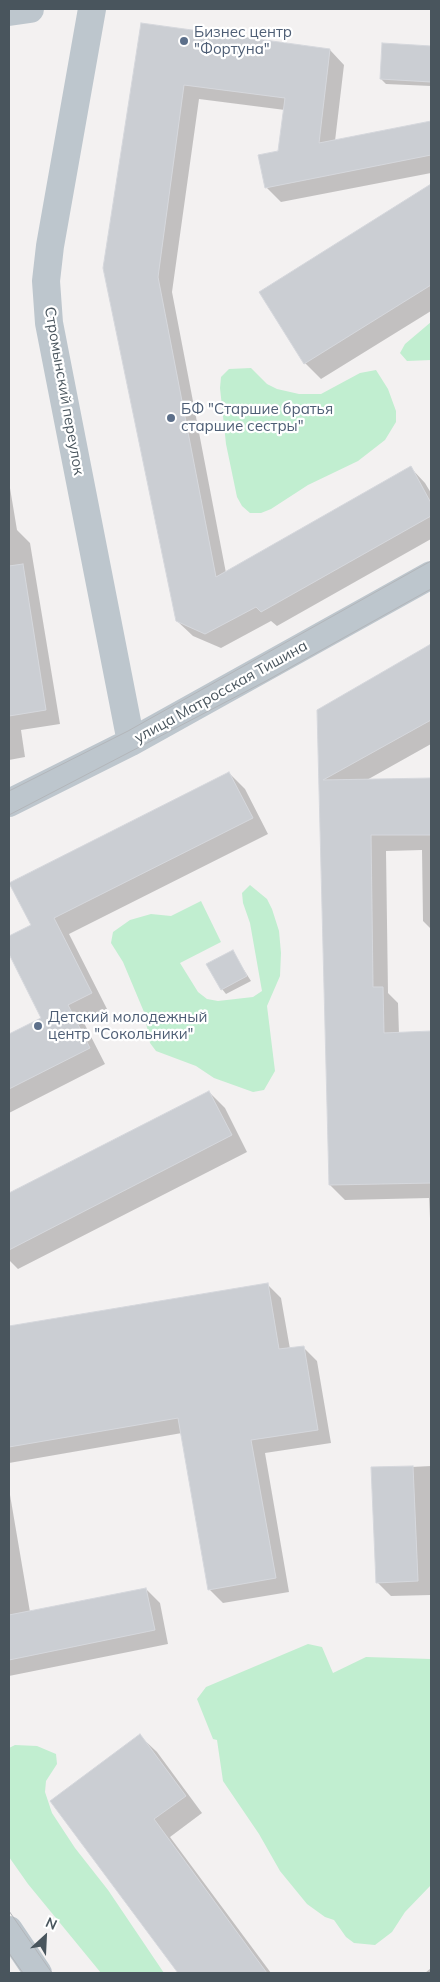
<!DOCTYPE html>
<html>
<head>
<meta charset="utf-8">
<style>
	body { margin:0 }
	#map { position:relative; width:440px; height:1982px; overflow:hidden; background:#f3f1f1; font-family:Mulish,sans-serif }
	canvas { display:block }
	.frame { position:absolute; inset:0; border:10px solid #49555d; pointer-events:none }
	.north { position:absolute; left:20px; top:1912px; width:50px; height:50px; -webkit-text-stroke:4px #fff; paint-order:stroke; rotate:25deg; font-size:14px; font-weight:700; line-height:20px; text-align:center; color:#49555d }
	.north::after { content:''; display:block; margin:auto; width:18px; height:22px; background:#49555d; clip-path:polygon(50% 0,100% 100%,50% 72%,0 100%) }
</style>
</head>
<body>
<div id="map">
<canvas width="440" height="1982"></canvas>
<div class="frame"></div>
<div class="north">N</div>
</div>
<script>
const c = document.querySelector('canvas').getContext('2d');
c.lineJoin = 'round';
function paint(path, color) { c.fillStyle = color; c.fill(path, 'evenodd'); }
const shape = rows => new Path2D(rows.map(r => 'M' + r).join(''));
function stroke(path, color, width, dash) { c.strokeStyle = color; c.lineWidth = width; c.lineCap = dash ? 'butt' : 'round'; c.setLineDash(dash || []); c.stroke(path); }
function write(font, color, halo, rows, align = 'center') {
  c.font = font + ' Mulish,sans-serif'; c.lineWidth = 4.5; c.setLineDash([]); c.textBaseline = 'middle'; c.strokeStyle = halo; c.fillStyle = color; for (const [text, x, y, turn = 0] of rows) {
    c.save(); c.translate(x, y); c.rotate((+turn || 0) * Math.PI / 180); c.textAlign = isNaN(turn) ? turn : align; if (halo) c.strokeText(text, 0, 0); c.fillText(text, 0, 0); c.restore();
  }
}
paint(shape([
	[431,322,431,360,407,361,400,353,405,344],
	[251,368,267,384,277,389,299,394,321,394,360,373,376,370,388,389,396,411,396,422,385,440,358,461,308,485,271,509,261,513,250,513,242,506,237,497,226,444,220,388,221,377,229,369],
	[250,885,267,899,272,909,279,931,281,953,280,976,267,1006,275,1071,264,1090,253,1092,214,1078,196,1066,156,1051,150,1043,144,1012,123,962,111,943,113,932,130,920,151,914,171,916,201,901,221,942,180,963,198,992,207,999,218,1001,253,997,262,991,250,923,243,903,242,893],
	[308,1644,322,1647,333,1673,366,1657,431,1659,431,1885,405,1912,392,1932,375,1945,354,1943,346,1937,334,1920,325,1917,307,1904,280,1871,259,1834,223,1781,217,1740,213,1739,197,1699,206,1687],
	[15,1745,37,1746,56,1754,57,1764,46,1781,45,1792,52,1813,75,1848,108,1890,164,1973,101,1973,28,1884,9,1857,9,1748]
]), '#c1eed0');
paint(shape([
	[142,25,330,50,344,65,335,141,431,122,431,173,281,202,266,187,279,152,285,110,199,99,172,292,226,573,411,468,425,483,431,493,431,539,277,626,271,621,221,648,193,636,177,621],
	[383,44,431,47,431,86,386,84,381,79],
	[431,186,431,311,321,379,305,363],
	[9,482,17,530,30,543,60,724,21,730,25,757,9,760],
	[431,645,431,744,365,781,427,780,431,777,431,929,423,921,422,850,386,851,388,993,398,1003,399,1034,431,1033,431,1239,429,1198,345,1200,330,1185,318,710],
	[229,773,245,789,268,834,69,934,107,1009,83,1021,105,1064,9,1113,9,1035,43,1018,9,951,9,938,32,925],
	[232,951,251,981,226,994,222,989],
	[209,1092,225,1108,247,1152,18,1269,9,1260,9,1194],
	[267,1284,281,1298,290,1349,303,1347,317,1361,331,1443,265,1453,289,1592,223,1603,209,1589,182,1433,9,1463,9,1328],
	[431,1466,431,1595,391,1596,377,1582,372,1469],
	[9,1489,30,1612,146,1589,160,1603,168,1644,9,1676],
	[140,1736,157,1752,202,1813,170,1837,271,1973,179,1973,52,1801],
	[431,1968,431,1973,425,1973]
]), '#0003');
const building = shape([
	[141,23,330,49,319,143,431,121,431,155,265,188,258,155,278,151,285,98,184,85,158,277,216,577,411,466,431,503,431,516,261,612,256,607,205,634,176,621,103,268,141,23],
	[382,43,431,46,431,82,380,79,382,43],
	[431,184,431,285,304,364,259,292,431,184],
	[23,564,46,710,9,716,9,566,23,564],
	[431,644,431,720,323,780,431,778,431,835,371,835,373,987,383,987,384,1033,431,1031,431,1183,329,1185,317,710,431,644],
	[229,772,253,818,54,918,92,993,68,1005,90,1048,9,1089,9,1034,41,1018,9,954,9,936,31,925,9,883,229,772],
	[233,950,247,976,221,990,206,964,233,950],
	[209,1091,232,1135,9,1250,9,1193,209,1091],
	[268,1283,279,1349,304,1346,318,1430,251,1440,276,1578,208,1590,178,1418,9,1447,9,1326,268,1283],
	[413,1466,418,1581,376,1583,371,1467,413,1466],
	[146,1588,155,1630,9,1660,9,1615,146,1588],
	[140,1734,186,1796,154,1819,267,1973,178,1973,50,1801,140,1734]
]);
paint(building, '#cbced3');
stroke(building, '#d5d7dc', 1);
stroke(shape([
	[92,9,50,246,46,281,49,323,131,742],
	[9,12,30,9],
	[9,803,131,742,431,575],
	[9,1930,38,1973]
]), '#bdc6cd', 28);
stroke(shape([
	[9,791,128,731,431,561],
	[9,815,266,681,431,589],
	[9,1911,52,1973],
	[9,1953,23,1973]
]), '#b3b6ba', 1);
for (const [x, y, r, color] of [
	[184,41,5,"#5c6f8a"],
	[171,418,5,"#5c6f8a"],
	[38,1026,5,"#5c6f8a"]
]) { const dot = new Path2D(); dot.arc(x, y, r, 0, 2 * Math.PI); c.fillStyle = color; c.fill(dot); stroke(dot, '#fff', 2); }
write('15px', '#4e5e75', '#fff', [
	["Бизнес центр",194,32],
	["\"Фортуна\"",194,49],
	["БФ \"Старшие братья",181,409],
	["старшие сестры\"",181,426],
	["Детский молодежный",48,1017],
	["центр \"Сокольники\"",48,1034]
], 'left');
write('15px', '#49555d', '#fff', [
	["Стромынский переулок",64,391,80],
	["улица Матросская Тишина",221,692,-29]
]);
</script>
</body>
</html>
